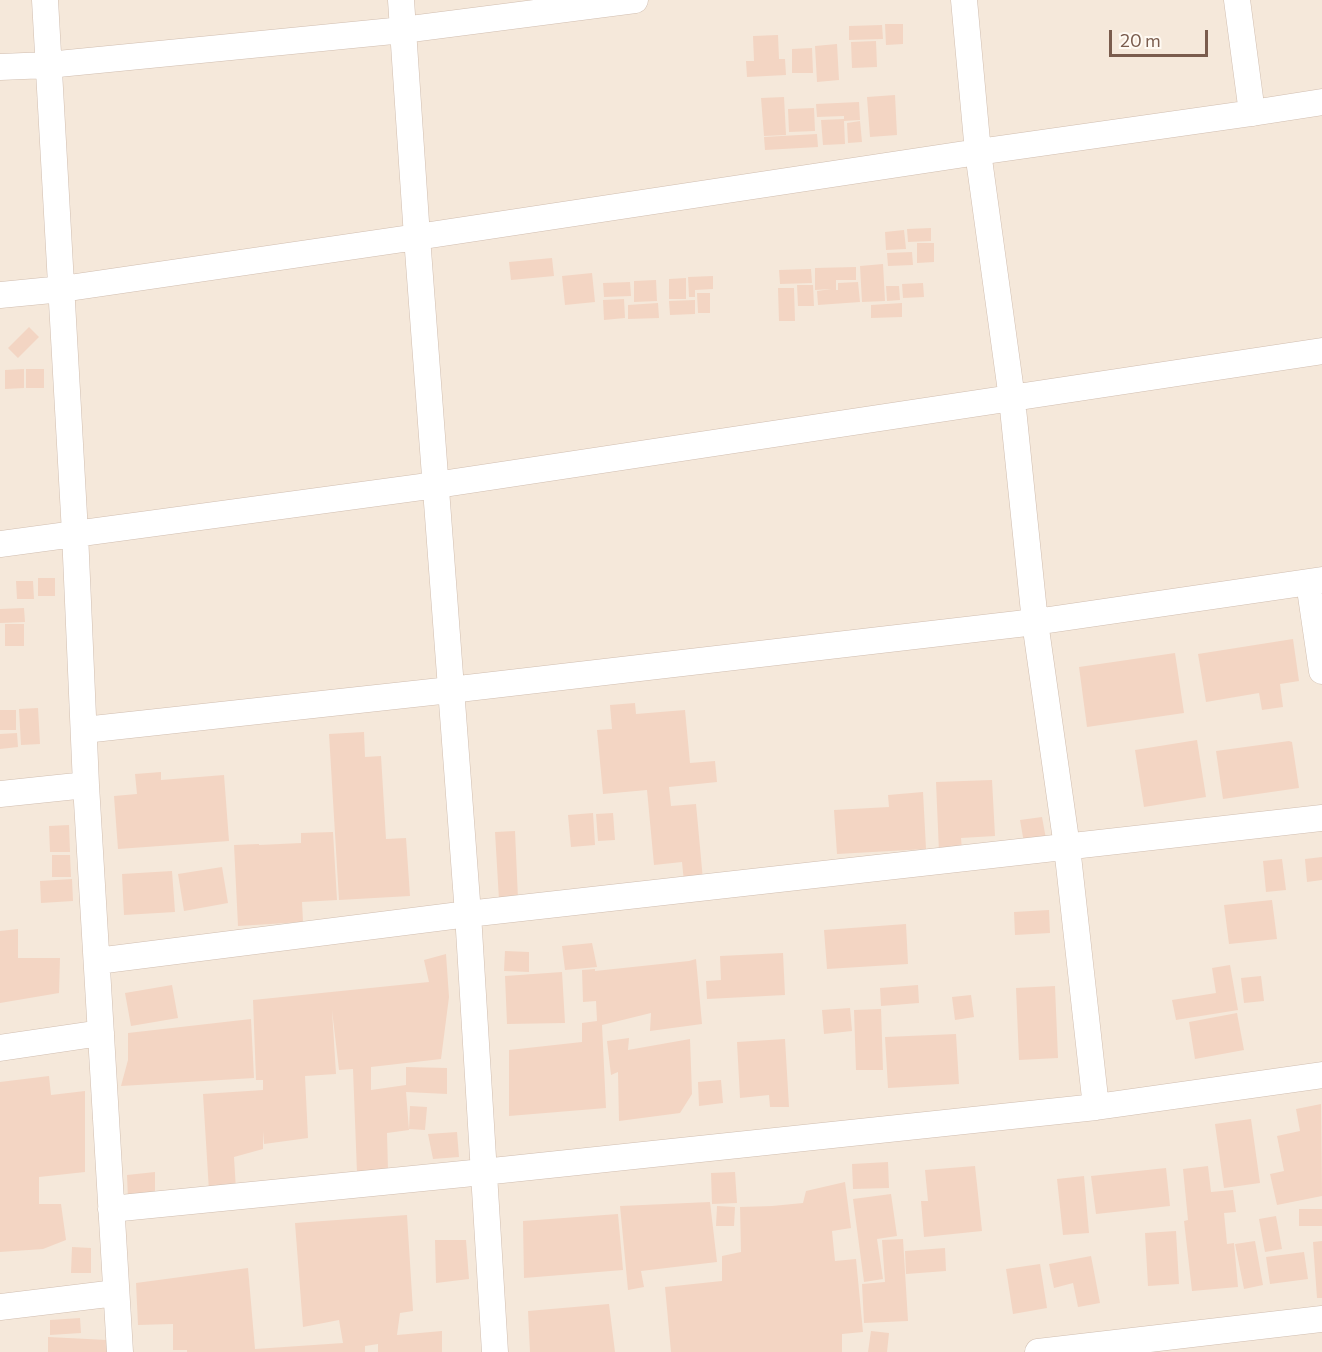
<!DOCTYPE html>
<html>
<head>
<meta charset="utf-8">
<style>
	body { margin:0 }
	#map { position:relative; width:1322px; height:1352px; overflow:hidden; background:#fdf6ec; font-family:Commissioner,sans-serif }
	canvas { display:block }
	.scale { position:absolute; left:1109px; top:30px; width:99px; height:27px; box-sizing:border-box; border:3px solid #7a5c4d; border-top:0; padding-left:8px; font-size:18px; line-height:21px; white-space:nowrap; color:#7a5c4d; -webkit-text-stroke:4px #fffaf3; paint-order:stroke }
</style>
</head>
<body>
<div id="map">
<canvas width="1322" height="1352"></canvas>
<div class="scale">20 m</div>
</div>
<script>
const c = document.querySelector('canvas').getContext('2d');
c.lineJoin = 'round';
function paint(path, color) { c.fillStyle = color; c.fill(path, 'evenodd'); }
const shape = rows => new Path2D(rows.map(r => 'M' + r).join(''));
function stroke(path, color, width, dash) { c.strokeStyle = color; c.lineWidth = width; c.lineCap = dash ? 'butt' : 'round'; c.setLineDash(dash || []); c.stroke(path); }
paint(shape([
	[0,0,1322,0,1322,1352,0,1352]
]), '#f5e8da');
paint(shape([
	[885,24,903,24,903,44,886,45],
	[882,25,883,39,849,40,849,26],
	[778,35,779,59,785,59,786,75,747,77,746,61,754,61,753,36],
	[876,41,877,67,852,68,851,42],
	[837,44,839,80,817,82,815,46],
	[812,48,813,73,792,73,792,49],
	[895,95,897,135,870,137,867,97],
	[784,97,786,135,764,136,761,98],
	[859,102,860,120,844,121,845,144,823,145,821,120,844,119,844,116,817,117,816,104],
	[814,108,815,131,789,132,788,109],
	[860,121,862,142,848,143,847,123],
	[817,134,818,147,765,150,764,137],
	[931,228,931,241,908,242,907,229],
	[904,230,906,249,886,250,885,232],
	[917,243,934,243,934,262,917,263],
	[912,252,913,265,888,266,887,253],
	[552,258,554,276,511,280,509,262],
	[883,264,885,301,862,302,860,266],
	[856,267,856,280,836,280,836,290,838,290,838,283,858,282,860,302,818,305,817,291,831,289,815,290,815,268],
	[811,269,812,283,780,284,779,270],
	[592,273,595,302,565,305,562,276],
	[713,276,713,289,695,290,695,297,689,297,688,277],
	[686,278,686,299,669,299,669,279],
	[656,280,657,301,634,302,634,281],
	[630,282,631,296,604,297,603,283],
	[923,283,924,297,903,298,902,284],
	[797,285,813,285,814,306,798,306],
	[886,286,899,286,900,300,887,301],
	[778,288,794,288,795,321,779,321],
	[697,293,710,293,710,313,698,313],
	[624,299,625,318,604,320,603,300],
	[695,300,695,314,670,315,669,301],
	[658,303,659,318,628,319,628,305],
	[902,303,902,317,871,318,871,305],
	[29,327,39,337,18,358,8,348],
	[24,369,24,388,5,389,5,370],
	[26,369,44,369,44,388,26,388],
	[38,578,55,578,55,596,38,596],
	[16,581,33,581,34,599,17,599],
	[24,608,25,622,0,623,0,609],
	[5,624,24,624,24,646,5,646],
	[1293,639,1299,681,1280,684,1283,707,1262,710,1259,693,1206,702,1198,654],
	[1175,653,1184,713,1087,727,1079,667],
	[635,703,636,714,685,710,690,763,715,761,717,782,669,787,671,806,696,804,703,880,684,882,682,862,654,865,647,790,603,794,597,730,612,729,610,705],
	[38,708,40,744,21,745,19,709],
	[0,710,16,710,16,730,0,730],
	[364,732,365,757,381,756,386,839,406,838,410,896,339,900,329,734],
	[17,733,18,747,0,749,0,734],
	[1197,740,1206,797,1144,807,1135,750],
	[1289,741,1292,742,1299,788,1223,799,1216,751],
	[161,772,161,780,224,775,229,841,118,849,114,796,137,794,135,774],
	[992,780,995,836,961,838,962,850,939,852,936,782],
	[923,792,926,849,837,854,834,810,889,807,888,795],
	[593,813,595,845,571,847,568,815],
	[613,813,615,840,598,841,596,814],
	[1042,817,1046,839,1024,843,1020,820],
	[69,825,70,852,50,852,49,826],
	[515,831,518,899,499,900,495,832],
	[333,832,337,900,302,902,303,922,238,926,234,845,259,844,259,845,301,843,301,833],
	[52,855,70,855,71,877,52,877],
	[1322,857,1322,880,1307,882,1305,859],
	[1282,859,1286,890,1266,892,1263,861],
	[222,867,228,903,184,911,178,874],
	[172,871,175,912,124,915,122,874],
	[72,879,73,901,41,903,40,881],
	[1272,900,1277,939,1229,944,1224,905],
	[1049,910,1050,933,1015,935,1014,912],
	[906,924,908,964,827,969,824,930],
	[18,929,18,958,60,958,59,993,0,1003,0,931],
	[592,943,597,967,565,970,562,946],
	[505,951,529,952,529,972,504,971],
	[783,953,785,995,707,999,706,981,721,980,720,956],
	[446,954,449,997,441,1059,371,1067,371,1090,406,1085,406,1067,447,1068,447,1094,406,1092,409,1130,387,1133,388,1170,357,1173,353,1069,339,1070,332,1010,336,1074,305,1076,308,1138,264,1144,263,1131,263,1149,234,1157,236,1190,209,1191,203,1094,263,1090,263,1080,256,1080,253,1000,429,982,424,960],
	[696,959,702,1024,650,1031,651,1013,602,1025,606,1108,509,1116,509,1050,582,1042,582,1023,597,1021,596,1001,583,1002,582,970,595,969,595,971,689,961],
	[1230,965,1238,1010,1176,1020,1172,1000,1216,993,1212,968],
	[562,972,565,1023,507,1024,505,976],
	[1261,976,1264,1001,1244,1003,1241,978],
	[172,985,178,1018,131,1026,125,993],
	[918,985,919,1003,881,1006,880,988],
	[1055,986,1058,1058,1019,1060,1016,988],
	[971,995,974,1017,955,1020,952,997],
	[850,1008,852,1031,824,1034,822,1010],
	[881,1009,883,1070,856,1070,854,1010],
	[1237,1013,1244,1050,1195,1059,1189,1022],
	[251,1019,254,1078,121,1086,128,1060,128,1033],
	[956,1034,959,1084,888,1088,885,1037],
	[629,1038,628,1050,690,1039,692,1094,680,1113,619,1121,618,1072,611,1075,607,1041],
	[785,1039,789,1107,770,1107,769,1095,740,1098,737,1042],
	[49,1076,51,1095,85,1091,85,1172,39,1177,39,1204,61,1204,66,1240,43,1249,0,1252,0,1082],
	[721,1080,723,1103,699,1106,698,1082],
	[1321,1104,1322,1196,1277,1205,1270,1174,1284,1171,1277,1136,1300,1131,1296,1109],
	[410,1106,427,1107,425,1130,409,1129],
	[1251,1119,1260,1183,1224,1188,1215,1124],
	[457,1132,459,1157,433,1159,428,1134],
	[888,1162,889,1188,853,1189,852,1164],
	[975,1166,982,1231,924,1237,921,1201,928,1201,925,1170],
	[1208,1166,1211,1192,1233,1190,1236,1212,1224,1213,1227,1244,1234,1243,1238,1287,1192,1291,1184,1221,1188,1220,1183,1169],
	[1166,1168,1170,1206,1096,1214,1091,1176],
	[155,1172,155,1197,128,1199,127,1175],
	[735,1172,737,1203,712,1204,711,1173],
	[1084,1176,1089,1233,1063,1235,1057,1179],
	[845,1182,851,1228,832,1231,835,1261,856,1259,863,1332,842,1334,842,1352,671,1352,665,1287,722,1281,722,1256,741,1252,740,1207,772,1206,803,1203,806,1191],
	[891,1194,897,1236,877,1239,883,1279,864,1282,853,1199],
	[710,1202,717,1262,641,1271,644,1287,628,1290,620,1206],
	[717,1206,735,1207,734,1226,716,1226],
	[1299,1209,1322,1209,1322,1226,1299,1226],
	[618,1214,623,1270,524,1278,523,1221],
	[407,1215,413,1311,400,1313,397,1335,442,1331,442,1352,378,1352,378,1344,365,1346,365,1352,187,1352,187,1350,173,1350,173,1324,138,1325,136,1283,248,1268,255,1349,343,1343,339,1320,303,1327,295,1223],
	[1276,1216,1282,1249,1265,1252,1259,1219],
	[1176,1231,1179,1284,1148,1286,1145,1233],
	[903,1239,908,1321,864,1323,862,1284,885,1282,882,1240],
	[435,1240,466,1240,469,1279,436,1283],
	[1255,1241,1263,1285,1244,1289,1235,1244],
	[1322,1241,1322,1298,1317,1298,1313,1242],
	[72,1247,91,1248,91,1273,71,1273],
	[945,1248,946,1271,906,1274,905,1251],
	[1304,1252,1308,1279,1270,1284,1266,1257],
	[1091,1256,1100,1303,1078,1307,1073,1283,1054,1288,1049,1264],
	[1040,1264,1047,1308,1013,1314,1006,1269],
	[609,1304,615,1352,530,1352,528,1311],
	[80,1318,81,1333,50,1335,50,1320],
	[871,1331,889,1333,887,1352,868,1352],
	[48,1337,107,1340,107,1352,48,1352]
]), '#f3d5c3');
const minor = shape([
	[45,0,75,533,86,785,120,1352],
	[401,0,417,237,468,914,495,1352],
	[964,0,978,152,1012,399,1035,622,1067,847,1096,1107],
	[1237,0,1252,113],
	[0,67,48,65,403,30,635,0],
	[0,295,62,289,417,237,978,152,1252,113,1322,102],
	[0,544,436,485,1322,351],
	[1309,582,1322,671],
	[84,730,450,690,1035,622,1322,580],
	[0,794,86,785],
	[97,961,468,914,1322,818],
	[0,1048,101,1033],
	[111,1209,483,1172,1096,1107,1322,1075],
	[0,1307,116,1293],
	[1038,1352,1322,1319]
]);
stroke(minor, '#d1beb0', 27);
stroke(minor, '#fff', 26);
</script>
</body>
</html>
